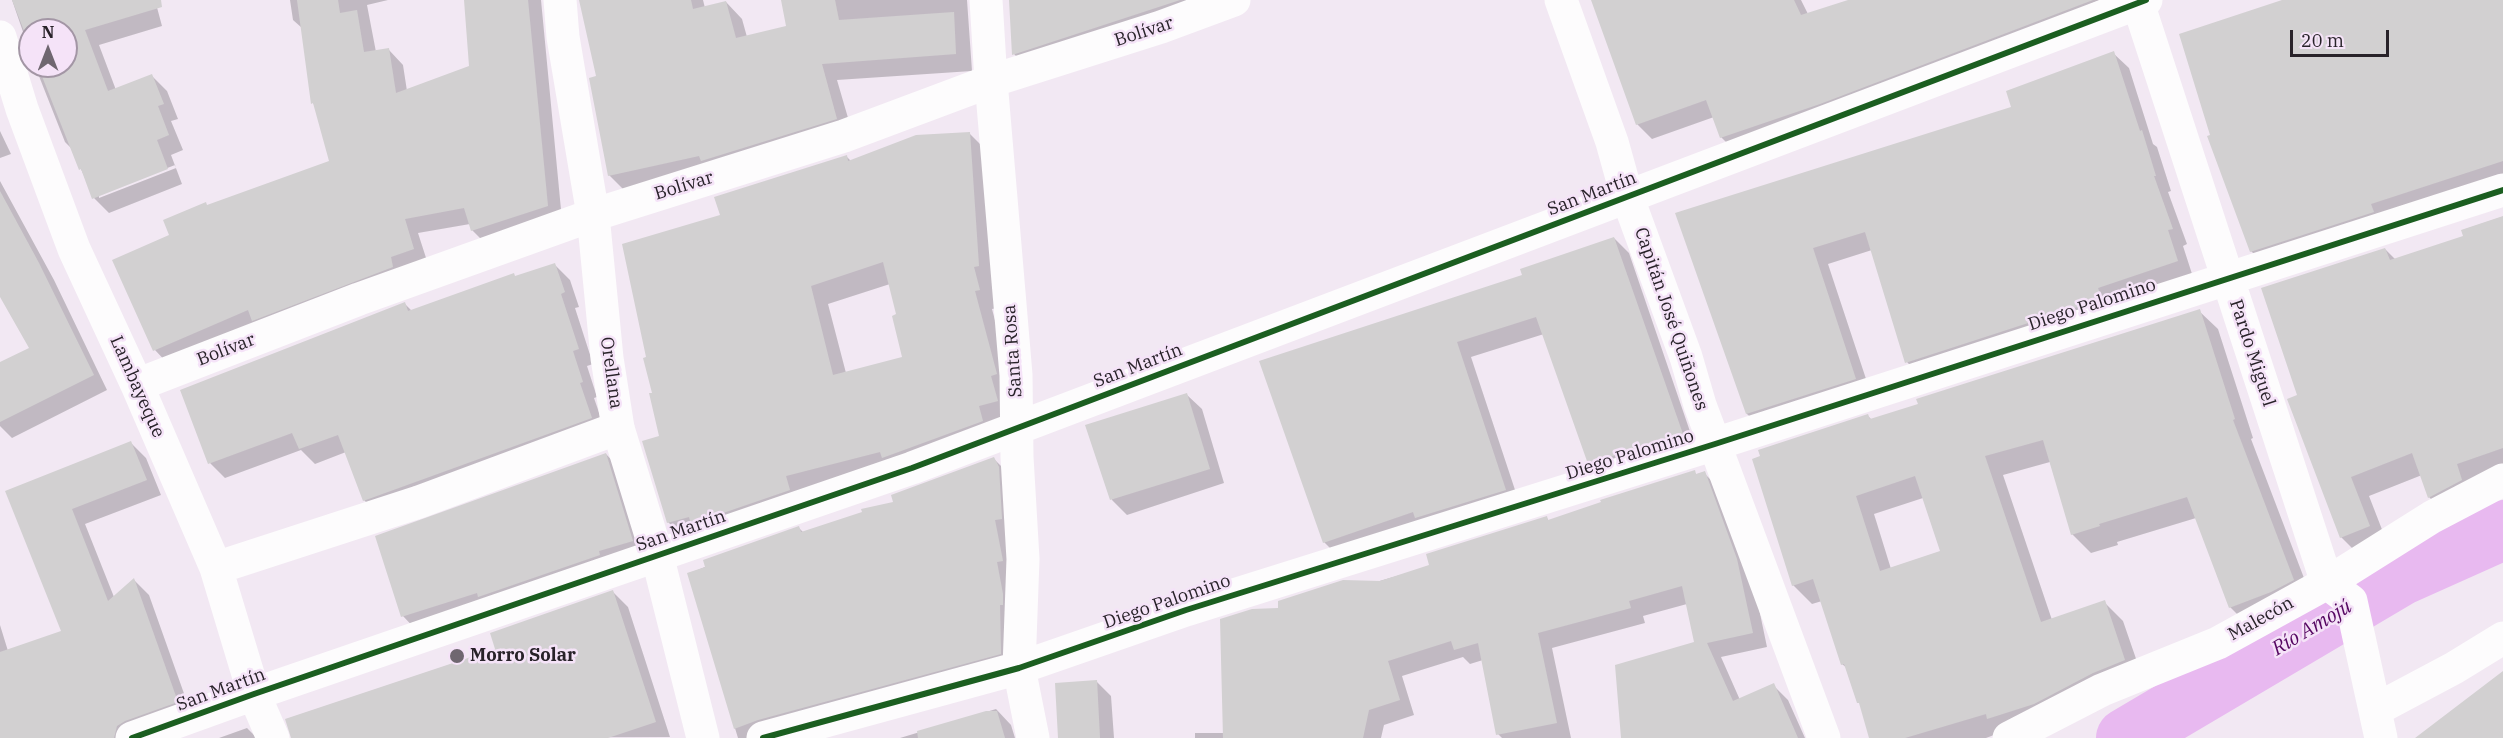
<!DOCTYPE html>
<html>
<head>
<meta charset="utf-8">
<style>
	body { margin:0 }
	#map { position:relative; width:2503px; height:738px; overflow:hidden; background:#f2e8f3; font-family:"IBM Plex Serif",serif }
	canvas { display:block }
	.north { position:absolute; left:18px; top:18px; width:60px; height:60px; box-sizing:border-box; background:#f5e3f8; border:2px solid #a396a5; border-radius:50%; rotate:0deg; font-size:16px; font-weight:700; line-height:24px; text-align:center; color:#282229 }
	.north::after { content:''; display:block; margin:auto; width:21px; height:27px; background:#6f6770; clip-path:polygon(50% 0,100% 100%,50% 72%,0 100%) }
	.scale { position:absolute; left:2290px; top:30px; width:99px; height:27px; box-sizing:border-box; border:3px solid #282229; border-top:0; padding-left:8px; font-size:18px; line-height:21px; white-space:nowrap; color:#282229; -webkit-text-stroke:4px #f5e3f8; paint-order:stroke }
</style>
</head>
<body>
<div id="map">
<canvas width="2503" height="738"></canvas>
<div class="north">N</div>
<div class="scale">20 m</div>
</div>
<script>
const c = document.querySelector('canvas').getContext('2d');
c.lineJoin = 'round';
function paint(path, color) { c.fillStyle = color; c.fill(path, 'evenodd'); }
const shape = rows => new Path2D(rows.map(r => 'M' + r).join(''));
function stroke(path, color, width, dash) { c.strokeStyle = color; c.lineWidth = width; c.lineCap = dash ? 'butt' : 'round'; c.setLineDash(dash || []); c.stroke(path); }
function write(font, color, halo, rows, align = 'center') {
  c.font = font + ' "IBM Plex Serif",serif'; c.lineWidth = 5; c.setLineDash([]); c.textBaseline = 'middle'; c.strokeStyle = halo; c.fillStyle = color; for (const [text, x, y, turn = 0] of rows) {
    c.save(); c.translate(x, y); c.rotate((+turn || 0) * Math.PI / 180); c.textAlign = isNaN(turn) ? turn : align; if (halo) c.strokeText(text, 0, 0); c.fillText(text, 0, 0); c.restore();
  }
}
paint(shape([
	[12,0,155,0,162,26,99,45,116,90,152,76,167,91,178,119,171,121,183,150,171,155,182,184,109,213,94,198,72,149,65,142,35,66,66,66,66,30,30,30,30,52],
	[175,165,176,168,99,198,99,195],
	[290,0,388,0,367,5,376,52,389,50,403,65,407,91,470,67,465,0,541,0,562,220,487,245,472,230,470,224,418,233,428,264,169,365,155,350,171,235,207,206,331,162,315,106,313,103,302,28,293,20],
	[581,0,703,0,705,8,726,2,742,19,747,37,788,27,783,0,967,0,972,71,837,80,853,135,626,192,609,175,598,77],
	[1010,0,1237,0,1029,69,1014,54],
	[1592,0,1801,0,1808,14,1853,0,2100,0,1736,152,1721,137,1714,117,1652,139,1637,124],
	[2285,0,2503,0,2503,183,2268,268,2251,251],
	[2113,53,2129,68,2153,144,2157,147,2171,191,2168,192,2187,244,2183,246,2193,277,1922,378,1907,362,1872,250,1828,264,1871,394,1763,429,1747,414,1677,214,2013,108],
	[0,131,11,154,0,158],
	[969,133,987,151,996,283,992,285,997,308,992,309,1014,392,1001,439,686,540,668,522,661,437,648,358,722,216,846,156,851,161],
	[890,284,898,316,904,358,846,373,828,304],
	[0,181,54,280,107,390,12,438,0,426,0,364,31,349,0,294],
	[2503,219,2503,473,2448,516,2429,497,2422,475,2369,496,2388,545,2360,556,2341,537,2299,396,2385,249,2396,260,2465,237],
	[1614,238,1629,253,1696,449,1604,478,1589,464,1544,334,1471,357,1520,505,1339,557,1324,542,1261,361,1524,276],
	[555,265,570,280,579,307,575,308,593,364,587,366,597,397,594,398,606,433,379,515,364,500,346,452,315,464,301,450,225,478,210,463,182,390,405,304,412,311],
	[2199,311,2218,329,2253,438,2251,439,2312,599,2249,626,2230,607,2196,518,2117,542,2118,545,2091,553,2072,534,2050,462,2003,475,2052,620,2104,602,2123,621,2143,679,1986,738,1870,738,1861,705,1848,669,1842,664,1822,601,1812,604,1793,585,1868,416,1872,420],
	[1923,498,1942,552,1891,569,1874,514],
	[1187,395,1202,409,1224,483,1127,515,1112,500,1087,426],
	[131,443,146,458,161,495,85,524,114,597,134,580,149,595,192,716,136,738,0,738,0,625,8,651,63,631,7,492],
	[606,454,620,469,647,555,417,631,403,616],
	[994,459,1010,475,1016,669,770,738,738,738,688,574,799,528,804,533,894,503],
	[1694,472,1697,475,1704,473,1719,488,1752,575,1767,647,1721,657,1740,700,1773,685,1788,700,1805,738,1623,738,1696,643,1687,604,1643,616,1645,623,1552,648,1571,738,1502,738,1498,734,1483,660,1470,664,1463,657,1402,676,1414,715,1384,725,1381,738,1195,738,1195,733,1225,733,1280,610,1431,566,1547,518,1549,521],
	[613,592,628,607,670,737,292,738,497,650],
	[1096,681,1111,696,1114,738,1060,738],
	[996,709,1011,725,1015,738,900,738],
	[247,728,257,738,219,738]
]), '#0003');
stroke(shape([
	[2126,738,2402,575,2503,530]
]), '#e8b9f0', 60);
paint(shape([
	[12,0,161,0,162,7,85,30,108,91,152,74,164,104,158,106,169,135,157,140,168,169,92,199,81,169,79,170,38,66,66,66,66,30,30,30,30,46],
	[297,0,338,0,340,13,357,10,364,52,389,48,396,93,469,66,464,0,528,0,548,206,471,231,464,208,405,219,414,249,391,257,393,267,252,321,248,310,153,351,112,260,169,235,163,220,206,202,207,205,329,161,313,103,311,104],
	[579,0,691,0,693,9,726,1,736,38,786,26,781,0,835,0,839,20,954,12,956,54,822,64,837,119,701,161,699,156,608,176,589,78,596,76],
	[1009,0,1180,0,1012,55],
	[1591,0,1794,0,1801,15,1848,0,2093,0,1820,104,1720,138,1706,100,1636,125],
	[2282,0,2503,0,2503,161,2371,204,2374,212,2250,252,2207,136,2210,135,2179,34],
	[2114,51,2140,131,2142,130,2156,176,2154,176,2173,229,2168,230,2178,261,2098,288,2102,299,1905,363,1865,232,1813,248,1856,379,1746,414,1675,213,2011,107,2006,91],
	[970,132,979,266,974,267,980,290,975,291,997,374,991,376,998,401,979,406,983,421,882,458,880,452,786,476,790,490,691,524,689,517,667,523,642,441,659,436,649,393,652,393,643,358,646,357,622,244,720,215,714,197,847,155,848,161,916,135],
	[883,262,896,314,892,316,902,357,833,375,811,286],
	[0,191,39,263,94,375,0,422,0,362,29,348,0,297],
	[2503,216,2503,448,2457,464,2462,480,2428,498,2412,453,2351,477,2370,526,2340,538,2287,399,2297,395,2261,288,2385,248,2390,260,2463,236,2461,230],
	[1614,237,1683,434,1588,464,1536,317,1457,342,1506,490,1415,518,1413,512,1323,543,1259,361,1522,275,1520,269],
	[555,263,565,292,561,294,579,349,573,351,583,382,580,383,592,418,363,501,338,435,299,449,292,433,208,464,180,390,405,302,408,311,514,273,515,276],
	[2200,309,2235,419,2233,420,2294,580,2271,592,2229,608,2187,497,2099,524,2100,526,2071,535,2043,440,1985,456,2041,622,2105,600,2125,660,2093,673,2034,704,1987,719,1986,714,1905,738,1869,738,1859,703,1857,703,1844,664,1841,665,1813,579,1792,586,1752,459,1760,456,1758,450,1868,414,1870,419,1918,404,1916,399],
	[1915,476,1940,551,1880,571,1856,496],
	[1187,393,1210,469,1110,500,1085,425],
	[131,441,147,480,72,509,108,601,134,578,178,702,125,721,117,726,114,738,0,738,0,652,61,631,5,491],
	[606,453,633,541,599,551,600,555,478,597,477,593,401,617,375,536],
	[994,457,999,467,1002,519,995,520,1003,561,997,562,1003,594,1003,605,1000,605,1001,654,758,720,734,729,687,573,705,567,703,560,799,526,801,532,862,512,861,509,893,502,891,495],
	[1695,470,1696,474,1705,471,1737,559,1753,633,1707,643,1733,701,1774,683,1798,738,1621,738,1615,665,1694,642,1682,586,1629,601,1631,608,1538,633,1557,723,1496,735,1478,643,1454,650,1451,641,1388,661,1400,700,1369,710,1363,738,1223,738,1220,619,1252,609,1278,608,1278,601,1343,580,1380,581,1429,565,1426,554,1547,516,1548,520,1601,502,1600,500],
	[613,590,656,722,608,738,291,738,285,719,495,649,490,633],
	[2503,671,2503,738,2415,738],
	[1097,680,1100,738,1058,738,1055,683],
	[986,711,997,711,1005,738,918,738,917,731]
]), '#d2d0d1');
stroke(shape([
	[986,0,991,81,1016,375,1017,457,1023,559,1019,668,1033,738],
	[1561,0,1612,142,1627,196,1686,357,1700,405,1824,738],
	[2137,0,2327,583,2351,601,2381,738],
	[0,37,22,109,74,249,137,385,216,568,254,694,273,738],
	[137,385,359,299,593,215,563,37,560,0],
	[216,568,419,502,618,428],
	[2375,710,2454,668,2503,638],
	[132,738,254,694,912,468,2146,0],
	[763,738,1019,668,1186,610,1715,444,2503,190],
	[2009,738,2102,690,2218,643,2327,583,2432,517,2503,480]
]), '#fdfcfd', 33);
stroke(shape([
	[703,738,657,555,618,428,607,358,593,215,844,136,991,81,1161,27,1234,0]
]), '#fdfcfd', 33);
stroke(shape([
	[132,738,254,694,912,468,2146,0],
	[763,738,1019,668,1186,610,1715,444,2503,190]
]), '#1b5e20', 6);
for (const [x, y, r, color] of [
	[457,656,8,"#6f6770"]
]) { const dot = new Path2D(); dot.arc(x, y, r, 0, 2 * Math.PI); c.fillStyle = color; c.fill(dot); stroke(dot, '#f5e3f8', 2); }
write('18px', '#282229', '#f5e3f8', [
	["Bolívar",1144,32,-18],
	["Bolívar",684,186,-17],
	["San Martín",1592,194,-21],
	["Diego Palomino",2092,305,-18],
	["Capitán José Quiñones",1671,319,71],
	["Bolívar",226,350,-21],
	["Santa Rosa",1013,351,-94],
	["Pardo Miguel",2252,353,72],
	["San Martín",1138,366,-21],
	["Orellana",611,373,82],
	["Lambayeque",137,387,66],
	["Diego Palomino",1630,455,-17],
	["San Martín",681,531,-19],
	["Diego Palomino",1167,602,-19],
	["Malecón",2261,619,-29],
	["San Martín",221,690,-20]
]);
write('bold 18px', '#282229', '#f5e3f8', [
	["Morro Solar",470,656]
], 'left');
write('italic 20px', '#550661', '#f5e3f8', [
	["Río Amojú",2312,628,-31]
]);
</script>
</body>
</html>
